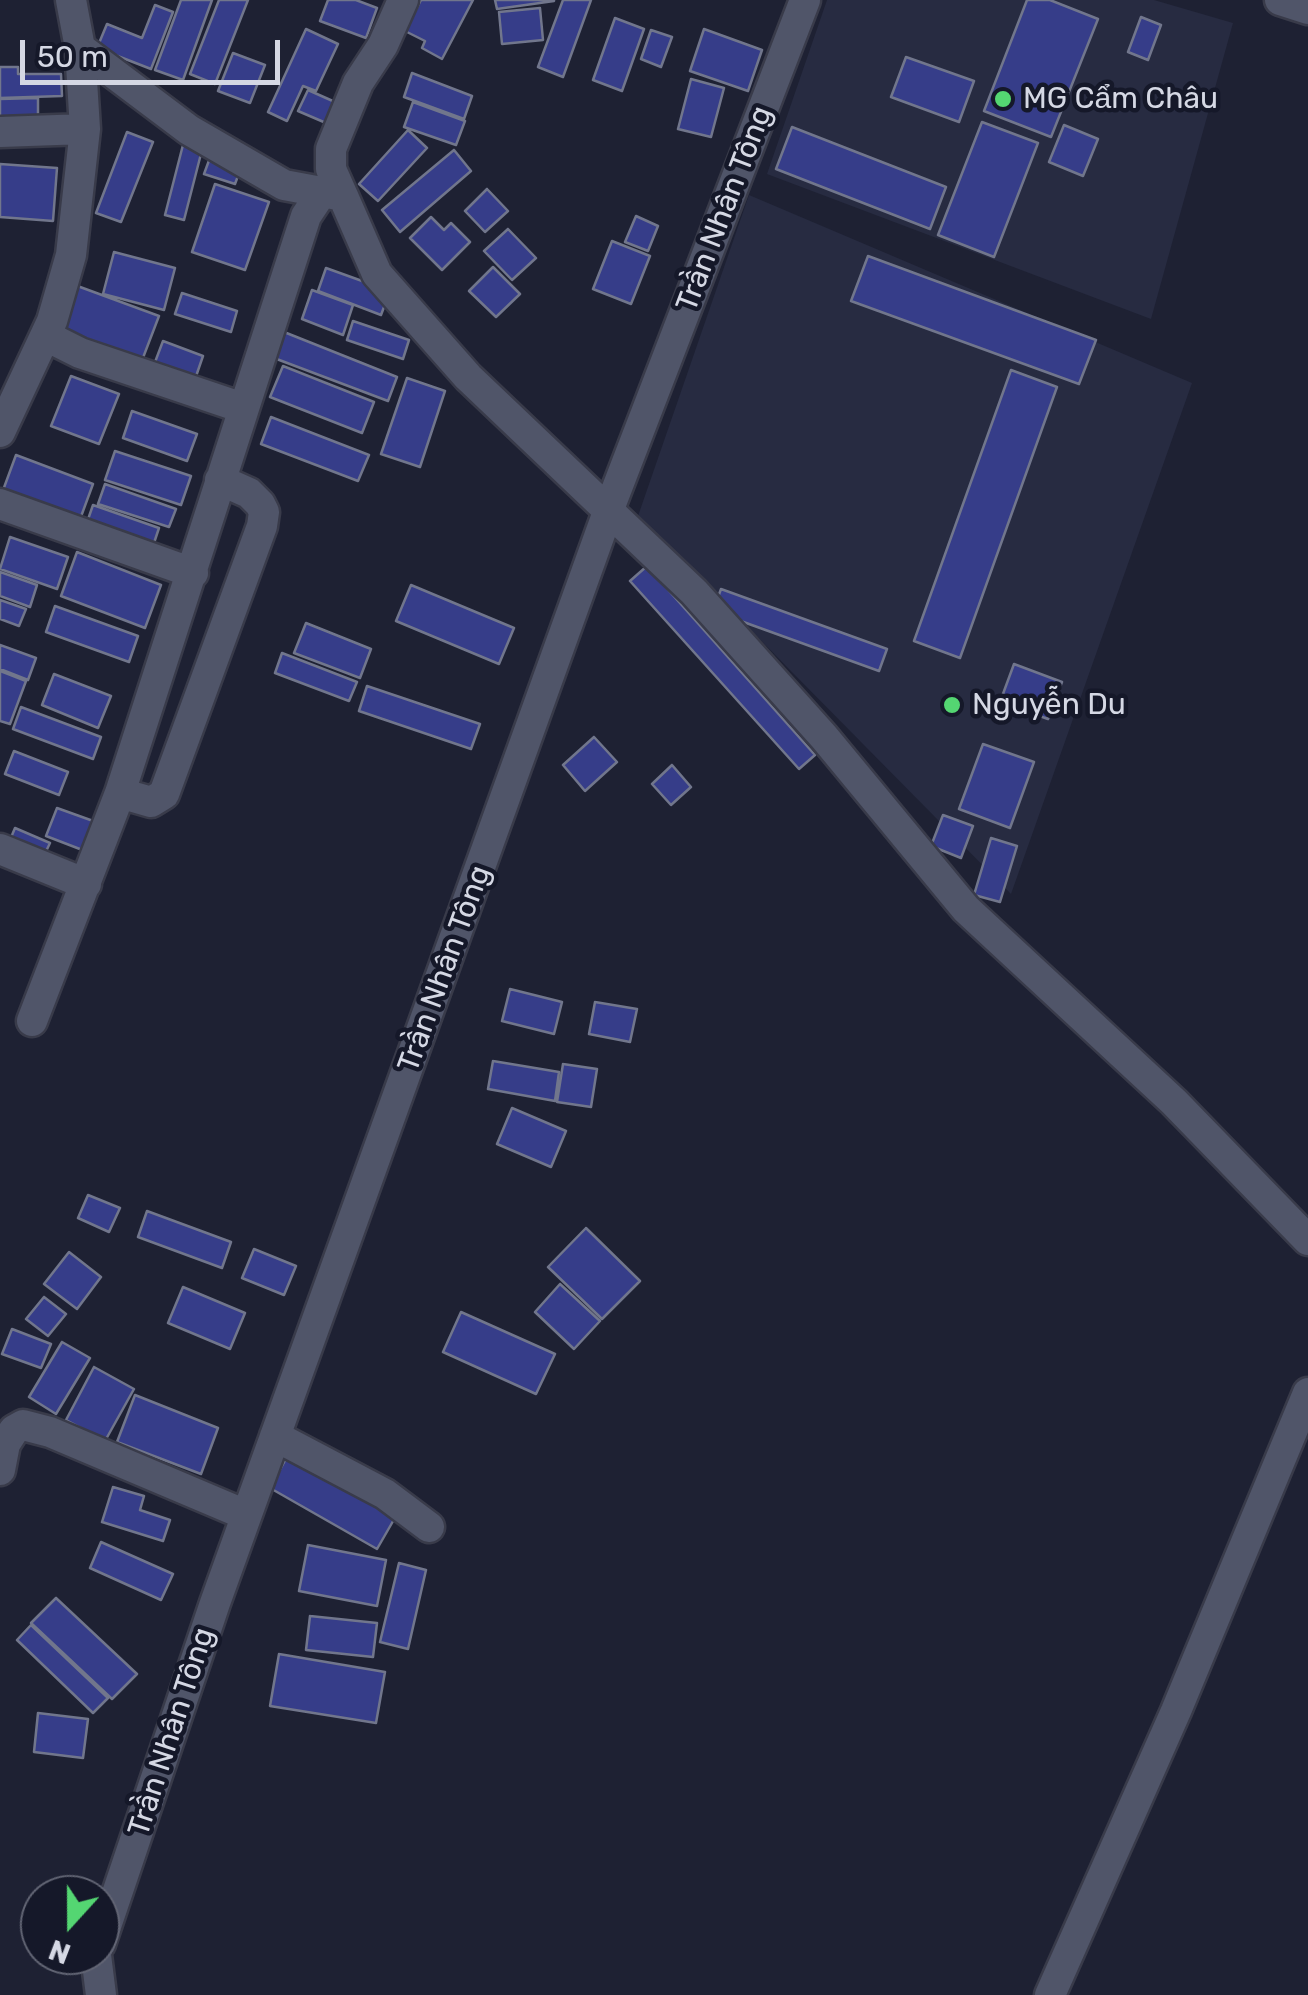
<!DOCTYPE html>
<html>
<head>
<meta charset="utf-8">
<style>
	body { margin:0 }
	#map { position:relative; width:1308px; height:1995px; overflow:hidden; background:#1e2133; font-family:Rubik,sans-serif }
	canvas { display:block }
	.north { position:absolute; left:20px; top:1875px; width:100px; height:100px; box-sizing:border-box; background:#151829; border:2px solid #626574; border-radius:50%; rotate:201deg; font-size:28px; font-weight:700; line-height:40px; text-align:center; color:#d5d8e4 }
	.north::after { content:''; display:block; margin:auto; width:35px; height:45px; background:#54d672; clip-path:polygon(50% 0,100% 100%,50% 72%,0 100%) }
	.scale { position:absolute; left:20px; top:40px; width:260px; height:45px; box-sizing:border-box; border:5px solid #d5d8e4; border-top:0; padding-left:12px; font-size:30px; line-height:35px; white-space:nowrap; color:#d5d8e4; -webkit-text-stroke:8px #151829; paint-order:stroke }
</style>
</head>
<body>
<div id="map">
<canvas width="1308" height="1995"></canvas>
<div class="north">N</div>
<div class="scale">50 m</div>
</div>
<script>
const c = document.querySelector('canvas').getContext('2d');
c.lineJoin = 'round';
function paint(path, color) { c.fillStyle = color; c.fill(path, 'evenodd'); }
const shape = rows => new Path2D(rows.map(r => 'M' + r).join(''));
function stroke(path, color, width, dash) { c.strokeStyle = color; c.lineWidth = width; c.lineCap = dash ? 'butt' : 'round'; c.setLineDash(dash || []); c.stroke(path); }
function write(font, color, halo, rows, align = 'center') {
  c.font = font + ' Rubik,sans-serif'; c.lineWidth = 9; c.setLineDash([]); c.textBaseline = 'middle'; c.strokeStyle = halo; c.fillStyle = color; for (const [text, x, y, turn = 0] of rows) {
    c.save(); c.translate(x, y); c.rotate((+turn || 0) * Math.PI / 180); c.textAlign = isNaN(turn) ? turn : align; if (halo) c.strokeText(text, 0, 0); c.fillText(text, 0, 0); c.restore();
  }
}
paint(shape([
	[827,0,1154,0,1233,23,1151,319,767,174],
	[749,195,1192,383,1011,894,638,516]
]), '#272b41');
const building = shape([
	[181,0,212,0,183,80,155,70,181,0],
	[219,0,248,0,215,84,190,74,219,0],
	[328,0,356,0,377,8,366,38,320,21,328,0],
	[421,0,473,0,442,59,422,48,425,41,405,31,421,0],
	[495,0,554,0,554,1,497,9,495,0],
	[563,0,591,0,563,77,538,67,563,0],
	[1027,0,1050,0,1098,19,1051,137,984,111,1027,0],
	[155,5,173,12,151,69,97,48,107,24,142,38,155,5],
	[540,8,543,40,502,44,499,12,540,8],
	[1141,17,1161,25,1148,60,1128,52,1141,17],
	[615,18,644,29,622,91,593,80,615,18],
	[306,29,338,44,316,91,303,86,287,121,268,112,306,29],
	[704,29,762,50,748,91,690,71,704,29],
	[651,30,672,37,661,67,641,59,651,30],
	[233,53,265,65,250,103,218,91,233,53],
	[906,57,974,81,959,122,891,97,906,57],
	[0,67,18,67,18,74,61,74,62,96,0,98,0,67],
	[412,73,472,96,464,119,404,97,412,73],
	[691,79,724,88,711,137,678,129,691,79],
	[308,90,335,102,326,123,298,111,308,90],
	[38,98,38,123,0,124,0,99,38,98],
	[413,102,465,121,456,145,404,127,413,102],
	[982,122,1038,143,994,257,938,235,982,122],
	[1064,125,1098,139,1083,176,1049,162,1064,125],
	[792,127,946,187,930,229,776,169,792,127],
	[408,130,427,148,378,201,359,184,408,130],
	[127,132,153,142,121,222,96,213,127,132],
	[184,141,203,146,184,220,165,215,184,141],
	[454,150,471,171,400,232,382,210,454,150],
	[211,155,242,165,235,184,204,174,211,155],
	[0,164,57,168,53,221,0,217,0,164],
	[215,184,269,202,245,270,192,252,215,184],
	[487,189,508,211,485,232,465,211,487,189],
	[636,216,658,226,648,251,625,242,636,216],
	[431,217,444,230,451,223,470,242,442,270,410,238,431,217],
	[508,229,536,258,512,280,484,251,508,229],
	[612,241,650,256,631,304,593,289,612,241],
	[114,252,175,268,164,310,103,294,114,252],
	[868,256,1096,340,1079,384,851,301,868,256],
	[493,267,520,294,496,317,469,291,493,267],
	[326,268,390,291,381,315,318,291,326,268],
	[72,284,159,316,141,363,55,331,72,284],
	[312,290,353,305,343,335,302,319,312,290],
	[182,293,237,311,231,332,175,314,182,293],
	[353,321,409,340,403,359,347,340,353,321],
	[284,332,397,377,388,401,274,358,284,332],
	[163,341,203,356,193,385,152,370,163,341],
	[283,366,374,402,362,433,270,397,283,366],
	[1011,370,1057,387,960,658,914,641,1011,370],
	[71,376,119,394,99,444,51,426,71,376],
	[407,378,445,391,420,467,381,454,407,378],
	[132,411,197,434,187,461,123,438,132,411],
	[271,417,369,455,358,481,261,444,271,417],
	[115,451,191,476,181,505,105,480,115,451],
	[16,455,93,484,79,522,2,493,16,455],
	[105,484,176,509,169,527,98,504,105,484],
	[93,505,159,528,151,552,85,528,93,505],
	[10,537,68,557,57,589,0,569,10,537],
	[77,552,161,585,145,628,61,596,77,552],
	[647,566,815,755,799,769,630,581,647,566],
	[0,572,37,585,30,607,0,596,0,572],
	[411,585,514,628,499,664,396,621,411,585],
	[721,589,887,649,879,671,713,611,721,589],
	[0,600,26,609,19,626,0,619,0,600],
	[55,606,138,636,129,662,46,632,55,606],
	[306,623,371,649,360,678,294,653,306,623],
	[0,645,36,658,28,680,0,669,0,645],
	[282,653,357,682,349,701,275,673,282,653],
	[1014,664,1062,682,1048,719,1000,702,1014,664],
	[0,671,26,681,10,724,0,721,0,671],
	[54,674,111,696,98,728,42,705,54,674],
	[367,686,480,724,471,749,359,711,367,686],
	[21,707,101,737,93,759,13,729,21,707],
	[594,737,617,762,585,791,563,765,594,737],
	[983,744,1034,762,1010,828,959,809,983,744],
	[14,751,68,772,59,795,5,774,14,751],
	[672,765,691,787,671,805,652,784,672,765],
	[57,808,96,822,85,851,46,836,57,808],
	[943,815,973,826,961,858,931,846,943,815],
	[15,828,50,843,41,862,7,847,15,828],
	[991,838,1017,846,1000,902,974,895,991,838],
	[510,989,562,1002,554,1034,502,1021,510,989],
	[595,1002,637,1009,630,1042,589,1034,595,1002],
	[493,1061,559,1072,555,1101,488,1089,493,1061],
	[563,1064,597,1069,591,1107,557,1102,563,1064],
	[512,1108,566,1131,551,1167,497,1144,512,1108],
	[88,1195,120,1208,109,1232,78,1218,88,1195],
	[147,1211,231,1242,222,1268,138,1237,147,1211],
	[586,1228,640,1281,602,1319,548,1267,586,1228],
	[254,1249,296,1266,284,1295,242,1278,254,1249],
	[69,1252,101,1277,77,1309,44,1284,69,1252],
	[560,1284,600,1321,574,1349,535,1312,560,1284],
	[183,1287,245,1313,230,1349,168,1323,183,1287],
	[44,1297,66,1314,48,1336,26,1319,44,1297],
	[461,1312,555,1354,536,1394,443,1352,461,1312],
	[12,1329,51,1344,41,1368,2,1354,12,1329],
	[62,1342,90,1358,56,1414,29,1397,62,1342],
	[94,1367,134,1389,105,1441,66,1420,94,1367],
	[135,1395,218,1428,201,1474,117,1442,135,1395],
	[288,1455,396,1516,377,1549,270,1488,288,1455],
	[113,1487,144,1496,140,1510,170,1520,163,1541,102,1522,113,1487],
	[101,1542,173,1574,161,1600,90,1568,101,1542],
	[308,1545,386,1560,377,1606,299,1591,308,1545],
	[399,1563,426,1570,408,1649,380,1642,399,1563],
	[56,1598,137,1674,112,1699,31,1623,56,1598],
	[310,1616,377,1623,373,1657,306,1650,310,1616],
	[31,1625,108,1698,93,1713,17,1640,31,1625],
	[279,1654,385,1672,376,1723,270,1706,279,1654],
	[38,1713,88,1719,83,1758,34,1752,38,1713]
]);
paint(building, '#363d89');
stroke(building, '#71768c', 2.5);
const minor = shape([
	[1280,0,1308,9],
	[80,48,189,130,284,185,343,196,377,274,468,377,694,592,824,737,966,909,1174,1102,1308,1240],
	[0,132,85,129],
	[343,196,331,169,331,149,358,83,383,45,403,0],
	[46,336,80,353,243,408],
	[0,432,52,321,71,255,85,129,80,48,71,0],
	[0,504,193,573],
	[120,793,151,802,164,794,262,526,264,512,260,504,249,493,220,480],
	[0,849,86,884],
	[32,1021,120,793,306,216,322,192,340,195],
	[275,1436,385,1494,429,1527],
	[0,1470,5,1444,14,1430,23,1425,50,1432,246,1515],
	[100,1944,215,1603,609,509,805,0],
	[96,1955,101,1995],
	[1050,1995,1176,1711,1308,1393]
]);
stroke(minor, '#393b4a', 35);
stroke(minor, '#505569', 30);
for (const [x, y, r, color] of [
	[1003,99,10,"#54d672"],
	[952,705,10,"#54d672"]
]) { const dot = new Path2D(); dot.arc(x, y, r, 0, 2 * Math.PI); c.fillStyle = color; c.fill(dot); stroke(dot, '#151829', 4); }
write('30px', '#d5d8e4', '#151829', [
	["MG Cẩm Châu",1023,99],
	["Nguyễn Du",972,705]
], 'left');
write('30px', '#d5d8e4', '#151829', [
	["Trần Nhân Tông",725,209,-69],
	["Trần Nhân Tông",445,969,-70],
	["Trần Nhân Tông",172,1732,-72]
]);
</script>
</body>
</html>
